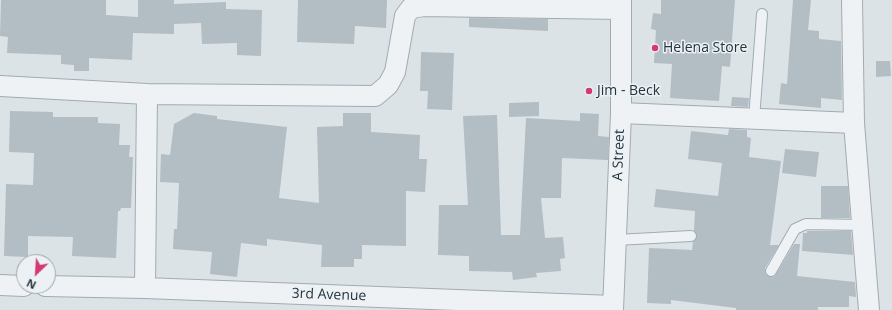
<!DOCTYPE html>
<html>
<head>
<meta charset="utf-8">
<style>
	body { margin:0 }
	#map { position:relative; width:892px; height:310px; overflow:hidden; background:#dce3e7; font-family:"Open Sans",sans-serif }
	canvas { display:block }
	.north { position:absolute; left:16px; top:254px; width:40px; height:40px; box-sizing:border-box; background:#ebf1f5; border:1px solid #9ca5ac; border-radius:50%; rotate:205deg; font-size:11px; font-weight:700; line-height:16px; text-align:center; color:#25343e }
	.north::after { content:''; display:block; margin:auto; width:14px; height:18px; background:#d43973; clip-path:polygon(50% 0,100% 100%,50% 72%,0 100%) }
</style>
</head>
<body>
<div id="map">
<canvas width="892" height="310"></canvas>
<div class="north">N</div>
</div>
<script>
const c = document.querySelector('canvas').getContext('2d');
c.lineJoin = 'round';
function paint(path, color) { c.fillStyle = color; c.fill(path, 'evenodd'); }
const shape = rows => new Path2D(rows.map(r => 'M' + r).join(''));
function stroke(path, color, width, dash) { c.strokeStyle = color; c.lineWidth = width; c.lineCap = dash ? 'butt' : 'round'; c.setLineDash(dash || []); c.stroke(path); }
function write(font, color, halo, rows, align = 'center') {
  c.font = font + ' "Open Sans",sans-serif'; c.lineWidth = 3; c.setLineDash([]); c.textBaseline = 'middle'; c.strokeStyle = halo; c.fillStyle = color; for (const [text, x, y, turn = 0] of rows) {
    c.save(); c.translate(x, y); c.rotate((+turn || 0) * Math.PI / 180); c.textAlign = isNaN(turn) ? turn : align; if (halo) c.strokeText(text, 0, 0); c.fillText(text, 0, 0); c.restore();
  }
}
paint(shape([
	[1,0,106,0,106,15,138,17,138,0,174,0,174,4,226,2,226,9,262,10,261,56,237,55,237,43,202,44,201,23,174,24,174,34,133,33,132,60,89,58,89,71,74,71,74,65,61,64,61,55,7,53,8,37,0,36],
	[298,0,387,0,386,28,355,26,354,44,297,42],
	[661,0,735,0,730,67,722,66,719,101,670,98,672,64,654,63,656,30,651,29,653,13,661,14],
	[793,0,811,0,808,30,819,31,819,39,841,41,842,100,821,98,821,108,779,104,781,83,787,84],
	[469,18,548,19,548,31,469,27],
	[421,52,454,53,452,110,427,109,428,91,420,91],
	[876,61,890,61,891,76,876,77],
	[732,97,749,98,748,107,731,106],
	[539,102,539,116,509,117,509,103],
	[10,111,53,112,53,117,98,117,98,123,120,124,119,145,130,145,129,157,133,157,132,184,131,208,121,208,120,211,118,211,116,258,72,256,73,237,28,236,28,257,4,256,6,184,33,185,34,153,9,152],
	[194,113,217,116,217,119,287,127,279,198,319,203,317,127,343,126,343,113,371,113,371,132,420,135,419,159,427,159,425,192,406,191,406,246,362,245,362,259,354,259,354,267,321,267,322,245,267,239,267,246,241,243,237,277,210,274,212,252,173,249,174,229,177,229,179,183,160,182,161,154,170,155,174,124],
	[580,113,599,114,598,136,609,137,608,160,562,158,561,198,541,198,545,238,563,237,565,258,560,259,561,271,536,273,537,277,513,280,512,272,469,271,469,256,438,255,439,205,468,205,463,116,497,115,501,235,520,235,526,118,580,121],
	[729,129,747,130,747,137,751,138,749,157,781,161,770,245,779,245,765,268,766,275,771,277,775,276,794,244,800,244,797,276,855,282,856,297,849,296,849,307,818,307,818,310,736,310,736,308,671,300,671,304,647,303,649,248,692,250,693,242,697,236,694,230,695,211,654,207,656,189,718,196,722,163,688,159,691,131,728,135],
	[785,149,819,152,816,177,782,173],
	[821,186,848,186,850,218,821,218],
	[807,231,851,231,853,255,802,251,803,233,807,233]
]), '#b3bdc4');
const lane = shape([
	[754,119,762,14],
	[616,240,691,236],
	[771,271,795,229,806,224,862,225]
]);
const street = shape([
	[852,0,854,123,869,310],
	[0,86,147,94,375,96,388,85,395,72,405,16,411,8,424,6,621,9],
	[621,113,854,123],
	[0,285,24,286],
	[45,286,145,288,613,306],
	[145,288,147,94],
	[613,310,621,113,621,0]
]);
stroke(lane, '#a1abb1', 12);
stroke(street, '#a1abb1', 22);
stroke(lane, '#eff2f5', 10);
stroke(street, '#eff2f5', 20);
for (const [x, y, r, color] of [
	[655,48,4,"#d43973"],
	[589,91,4,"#d43973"]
]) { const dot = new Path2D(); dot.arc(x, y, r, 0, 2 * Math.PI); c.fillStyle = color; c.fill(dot); stroke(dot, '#ebf1f5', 1.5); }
write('14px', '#25343e', '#ebf1f5', [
	["Helena Store",663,48],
	["Jim - Beck",597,91]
], 'left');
write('14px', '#25343e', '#ebf1f5', [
	["A Street",619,155,-88],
	["3rd Avenue",329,295,2]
]);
</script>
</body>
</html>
